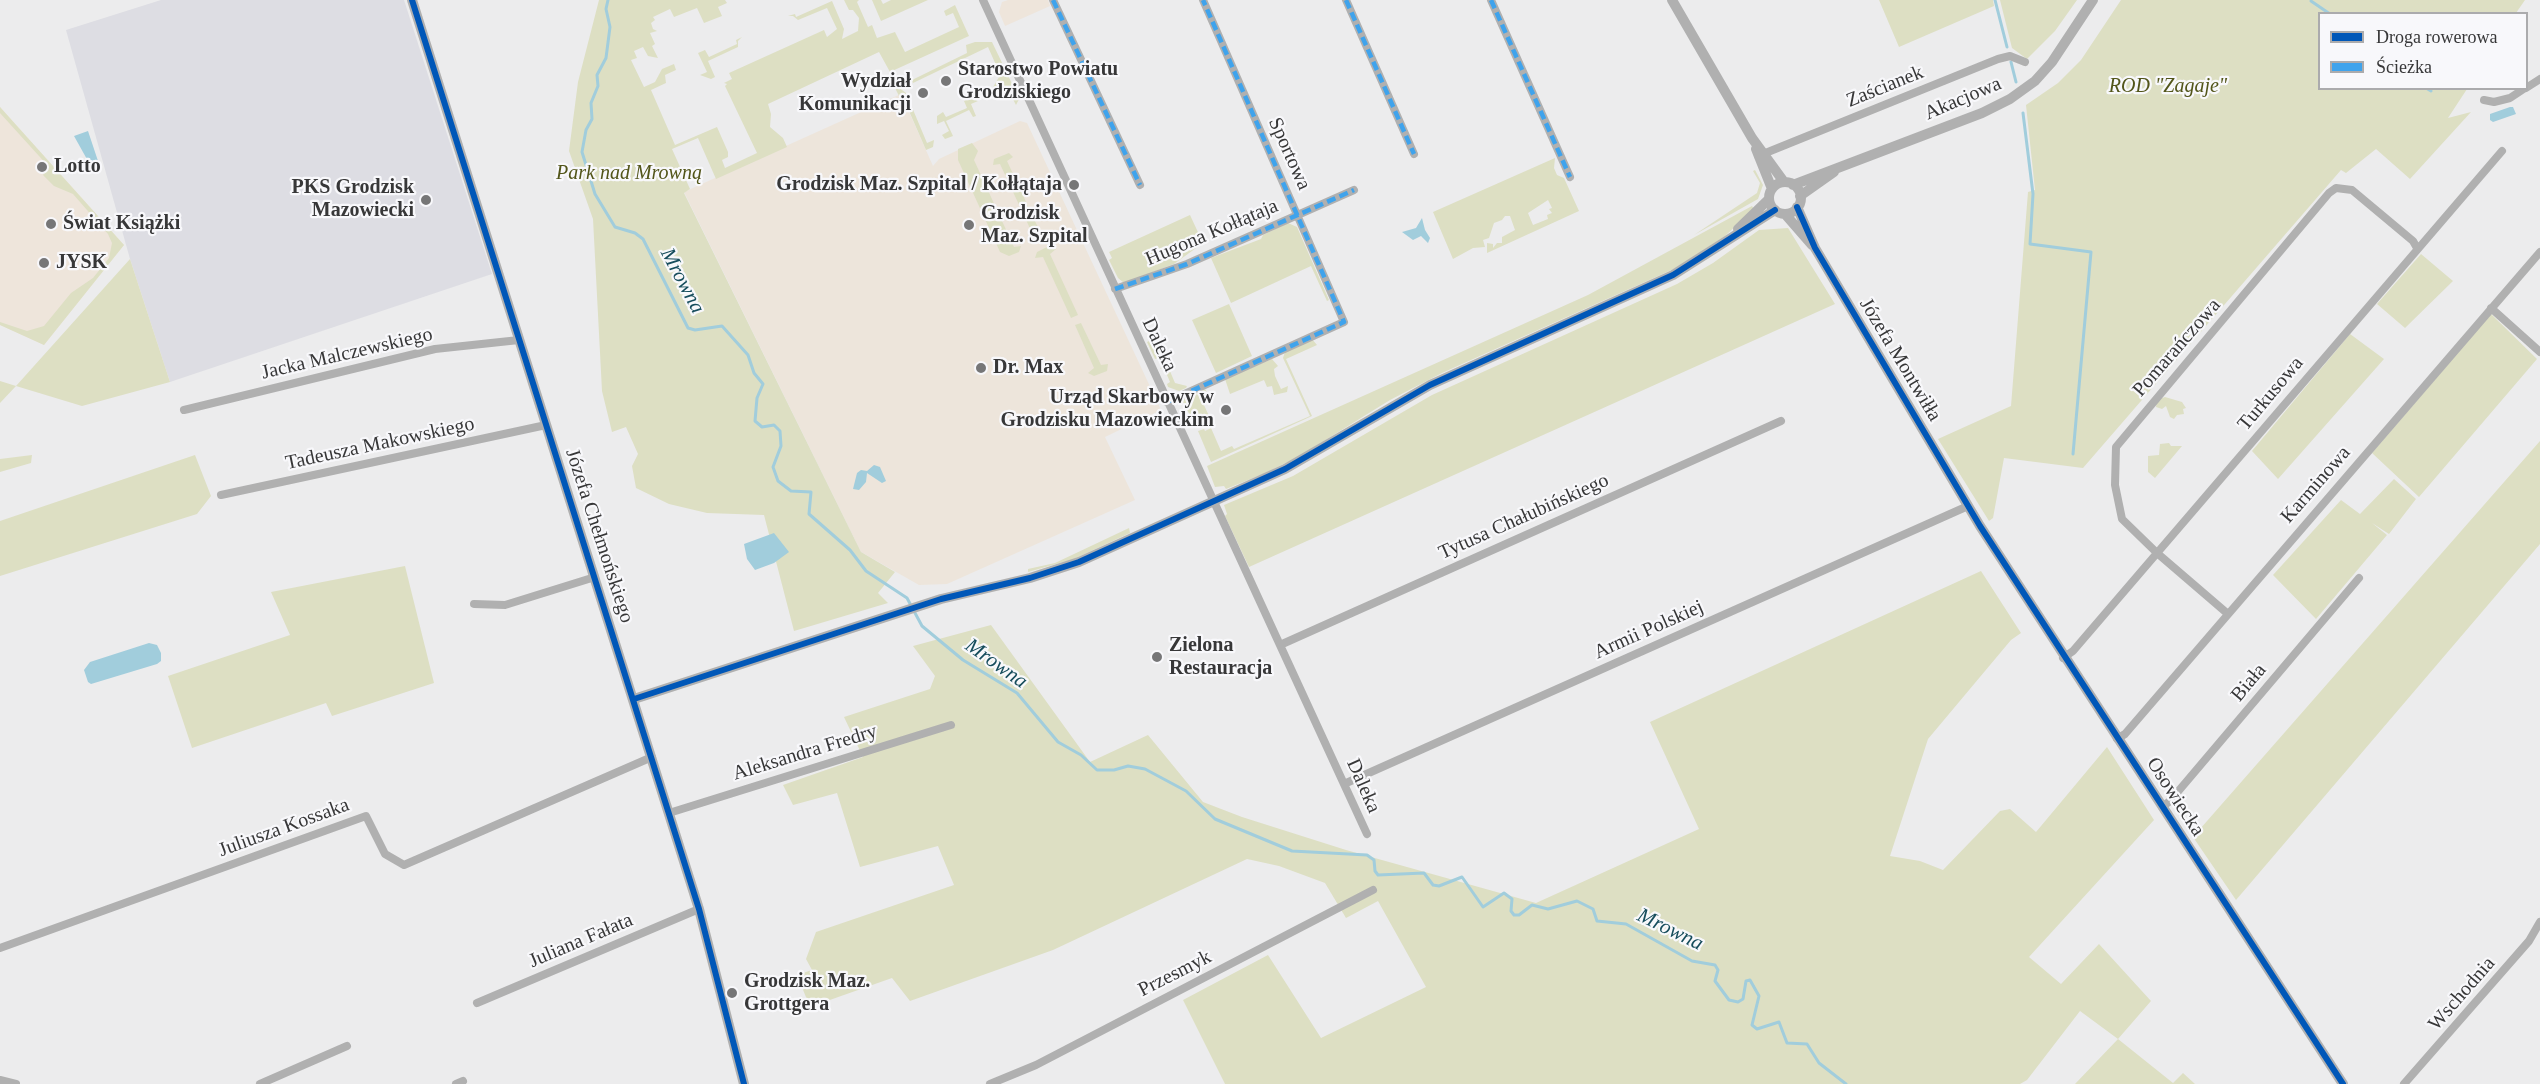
<!DOCTYPE html>
<html>
<head>
<meta charset="utf-8">
<style>
	body { margin:0 }
	#map { position:relative; width:2540px; height:1084px; overflow:hidden; background:#ececed; font-family:Georgia,serif }
	canvas { display:block }
	.legend { position:absolute; left:2318px; top:12px; width:210px; height:78px; box-sizing:border-box; background:#f8f8fb; border:2px solid #ababad; margin:0; padding:8px 10px; list-style:none; font-size:18px; color:#373738 }
	.legend li { display:flex; align-items:center; gap:12px; height:30px }
	.legend b { width:30px; border:2px solid #ababad }
</style>
</head>
<body>
<div id="map">
<canvas width="2540" height="1084"></canvas>
<ul class="legend">
<li><b style="height:8px;background:#0057b8"></b>Droga rowerowa</li>
<li><b style="height:8px;background:#3fa3ec"></b>Ścieżka</li>
</ul>
</div>
<script>
const c = document.querySelector('canvas').getContext('2d');
c.lineJoin = 'round';
function paint(path, color) { c.fillStyle = color; c.fill(path, 'evenodd'); }
const shape = rows => new Path2D(rows.map(r => 'M' + r).join(''));
function stroke(path, color, width, dash) { c.strokeStyle = color; c.lineWidth = width; c.lineCap = dash ? 'butt' : 'round'; c.setLineDash(dash || []); c.stroke(path); }
function write(font, color, halo, rows, align = 'center') {
  c.font = font + ' Georgia,serif'; c.lineWidth = 4.5; c.setLineDash([]); c.textBaseline = 'middle'; c.strokeStyle = halo; c.fillStyle = color; for (const [text, x, y, turn = 0] of rows) {
    c.save(); c.translate(x, y); c.rotate((+turn || 0) * Math.PI / 180); c.textAlign = isNaN(turn) ? turn : align; if (halo) c.strokeText(text, 0, 0); c.fillText(text, 0, 0); c.restore();
  }
}
paint(shape([
	[1008,0,1048,0,1050,6,1005,26,999,12,1002,2],
	[0,107,124,245,44,345,0,325]
]), '#eee5db');
paint(shape([
	[161,0,404,0,492,274,170,382,130,259,66,30]
]), '#dddde3');
paint(shape([
	[901,94,933,166,939,159,1020,121,1027,123,1161,410,1105,437,1135,500,947,584,919,585,861,552,684,192]
]), '#ede5db');
paint(shape([
	[599,0,725,0,727,3,718,7,722,16,704,23,697,8,674,17,670,9,653,17,655,20,651,23,653,29,657,31,650,33,655,44,652,46,658,58,648,56,643,47,634,51,637,58,631,60,644,87,655,82,662,69,674,64,676,70,665,75,666,83,651,90,675,145,717,127,728,152,728,157,722,160,725,168,757,153,725,86,727,84,724,83,732,79,729,73,824,30,827,37,837,29,827,8,798,20,793,16,788,16,795,14,796,17,832,1,844,29,842,39,858,31,859,18,853,10,849,10,844,0,859,0,857,2,868,27,872,25,877,38,895,32,905,52,959,27,953,13,946,16,944,11,955,5,969,36,890,72,879,52,768,104,771,114,770,127,783,138,787,147,716,179,698,138,672,149,690,189,684,193,861,552,895,572,878,593,888,603,794,631,764,515,707,513,669,504,636,488,632,466,638,454,626,427,612,432,602,391,593,219,569,151,578,82],
	[872,0,881,0,883,4,891,0,928,0,881,21],
	[1879,0,1993,0,1994,6,1899,47],
	[2000,0,2077,0,2055,31,2027,59,2012,48],
	[2121,0,2525,0,2516,13,2320,14,2320,88,2467,89,2448,118,2471,112,2410,179,2376,149,2346,173,2341,170,2083,468,2004,458,1993,518,1989,521,1938,439,2011,406,2028,192,2035,190,2026,105,2058,83,2081,60],
	[742,37,738,41,738,47,708,61,715,77,711,79,700,75,707,72,698,53,705,50,709,57,737,44,736,40],
	[975,42,992,42,1006,71,1000,74,988,47,913,83,912,80,967,53,966,45],
	[1007,73,1019,99,1016,105,1007,88,990,96,989,94,999,77],
	[898,87,906,93,927,143,934,140,933,147,926,150,902,95,899,96,895,88],
	[970,98,978,101,971,104,976,116,973,117,969,110,946,121,953,136,945,139,942,135,949,131,944,121,937,124,937,116,943,112,946,117,967,108,964,101],
	[0,107,124,245,44,345,0,325,0,322,27,331,44,326,71,293,93,278,109,258,112,243,108,234,73,194,54,186,43,175,49,167,0,113],
	[972,143,978,151,974,160,1014,247,1021,246,1019,252,1009,256,1000,252,958,160,958,149],
	[1009,153,1013,157,1007,161,1041,234,1048,234,1045,240,1035,244,1028,243,1034,237,1000,164,993,165,994,159],
	[1555,158,1554,168,1557,175,1564,178,1579,211,1487,253,1487,243,1493,244,1493,248,1497,243,1502,243,1502,237,1515,230,1510,216,1505,216,1502,220,1494,223,1489,238,1483,240,1485,247,1473,248,1453,259,1433,212],
	[1548,200,1552,208,1549,209,1552,213,1547,215,1548,219,1533,225,1528,213],
	[1755,170,1763,185,1758,199,1694,235,1757,193,1760,183,1753,171],
	[1752,206,1754,209,1725,236,1676,268,1442,373,1390,400,1298,457,1263,474,1226,489,1224,486,1215,487,1207,466,1588,295],
	[1190,215,1203,243,1174,264,1124,283,1118,278,1109,260,1112,258,1109,252],
	[1288,223,1297,227,1329,300,1327,301,1311,266,1231,303,1211,258,1261,239,1263,235],
	[1788,228,1835,304,1249,567,1225,516,1227,514,1224,505,1293,476,1432,395,1677,284,1713,263,1759,230],
	[1049,246,1056,249,1050,254,1078,315,1071,318,1043,257,1035,258,1037,252],
	[2421,254,2453,281,2405,328,2377,304],
	[130,259,170,382,82,406,16,386,0,403,0,381,16,386],
	[1229,304,1252,356,1216,373,1192,320],
	[2491,314,2537,359,2419,497,2372,453],
	[1081,323,1101,365,1108,364,1107,371,1094,376,1088,373,1094,368,1075,325],
	[2350,334,2384,359,2278,479,2252,451],
	[1156,338,1175,383,1187,386,1186,388,1179,391,1168,387,1167,384,1170,382,1164,368,1160,369,1162,366,1158,358,1155,359,1147,342],
	[1312,339,1317,345,1286,359,1312,416,1211,462,1198,431,1204,429,1205,431,1211,428,1221,451,1232,446,1234,449,1310,416,1283,358,1285,352],
	[1272,359,1278,366,1274,369,1275,376,1281,389,1288,386,1287,392,1274,395,1272,386,1267,387,1264,380,1230,394,1225,379],
	[1205,389,1212,401,1204,405,1209,416,1196,427,1182,400],
	[2165,397,2182,402,2186,408,2183,409,2184,414,2177,415,2174,419,2170,417,2166,406,2162,409,2156,407,2157,400],
	[2540,441,2540,544,2236,900,2193,837],
	[2169,443,2171,446,2182,446,2155,478,2148,472,2148,456,2159,455,2160,444],
	[32,455,31,463,0,472,0,459],
	[195,455,211,496,197,514,0,576,0,521],
	[2394,479,2416,499,2389,534,2372,523,2387,535,2316,619,2273,575,2341,500,2360,514],
	[1129,528,1130,533,1074,559,1028,572,1028,569,1055,563],
	[405,566,434,683,332,716,326,703,192,748,168,676,290,635,271,592],
	[1981,571,2021,633,2011,640,1928,739,1890,856,1920,861,1943,870,2000,811,2010,809,2036,832,2107,747,2154,820,2029,957,2061,984,2099,944,2151,1001,2118,1039,2173,1083,2183,1073,2195,1084,2075,1084,2118,1039,2080,1011,2027,1080,2020,1084,1225,1084,1183,1000,1268,955,1321,1038,1426,987,1378,901,1346,918,1325,883,1279,866,1247,859,1053,950,910,1001,892,978,810,1007,797,975,812,970,806,959,816,932,954,885,938,846,860,867,837,793,793,805,783,785,863,757,844,717,930,689,935,676,913,646,991,625,1090,762,1148,735,1203,802,1242,817,1346,850,1536,903,1699,829,1650,722]
]), '#dddfc3');
paint(shape([
	[2510,107,2513,107,2516,114,2493,122,2490,120,2490,114],
	[88,131,100,167,93,170,74,136],
	[1422,218,1425,230,1430,238,1428,243,1421,236,1413,240,1402,232,1416,228],
	[874,465,880,467,886,481,882,483,867,473,866,482,859,490,853,489,857,473,861,470,867,471],
	[774,533,789,552,774,563,755,570,747,559,744,544],
	[149,643,157,645,161,653,161,661,157,664,91,684,88,682,84,670,90,662]
]), '#a1cddc');
stroke(shape([
	[608,0,606,9,610,27,606,58,597,75,598,86,591,103,592,119,586,130,582,152,595,194,615,227,635,233,643,239,688,328,695,330,722,326,748,355,754,373,763,384,757,398,755,421,762,427,774,425,780,431,781,446,773,467,778,481,791,491,811,492,809,514,850,550,866,571,907,598,922,626,963,660,1017,693,1058,742,1081,755,1097,770,1114,770,1128,766,1145,769,1186,791,1215,819,1292,851,1367,855,1374,860,1375,871,1378,875,1424,873,1433,885,1439,886,1462,877,1483,907,1504,893,1512,899,1511,911,1514,915,1519,915,1532,905,1548,909,1577,901,1593,909,1597,921,1626,924,1692,961,1715,965,1718,970,1715,981,1729,1000,1738,1002,1743,999,1746,981,1750,980,1759,996,1752,1025,1757,1029,1779,1022,1787,1043,1807,1044,1819,1063,1846,1084],
	[1995,0,2007,47],
	[2311,1,2330,14],
	[2011,62,2016,82],
	[2426,88,2431,91],
	[2023,113,2033,194,2030,244,2091,252,2073,454]
]), '#a1cddc', 3);
stroke(shape([
	[983,0,1367,834],
	[1053,0,1140,185],
	[1346,0,1414,154],
	[1491,0,1570,177],
	[2526,88,2540,79],
	[2484,100,2494,102,2510,98,2525,88],
	[1758,156,1998,59,2010,56,2025,62],
	[1115,289,1187,264,1354,190],
	[2491,308,2540,352],
	[1167,402,1344,322,1203,0],
	[184,410,435,349,519,340],
	[221,495,546,425],
	[474,604,505,605,595,577],
	[2228,614,2157,553,2122,519,2115,485,2116,447,2329,193,2336,188,2352,190,2413,241,2417,248],
	[1280,645,1781,421],
	[2063,658,2073,651,2502,151],
	[2117,739,2125,734,2540,252],
	[1344,784,1968,506],
	[2162,807,2170,801,2359,578],
	[669,813,951,725],
	[0,948,366,816,385,854,404,865,652,757],
	[477,1003,699,909],
	[0,1080,16,1084],
	[260,1084,347,1046],
	[456,1084,463,1081],
	[990,1084,1036,1065,1373,890],
	[2404,1084,2529,941,2540,922]
]), '#b0b0b0', 8);
stroke(shape([
	[412,0,699,909,744,1084],
	[1672,0,1752,138,1784,182],
	[1756,149,1772,189],
	'1769 198a16 16 0 1 1 32 0a16 16 0 1 1-32 0Z',
	[1793,185,1982,113,2010,99,2035,81,2052,62,2093,0],
	[1800,196,1834,172],
	[1797,207,1815,248,1980,526,2343,1084],
	[1785,214,1812,245],
	[1738,229,1769,199],
	[634,699,941,599,1030,578,1079,562,1285,469,1430,385,1673,275,1775,210]
]), '#b0b0b0', 10);
stroke(shape([
	[1053,0,1140,185],
	[1346,0,1414,154],
	[1491,0,1570,177],
	[1115,289,1187,264,1354,190],
	[1167,402,1344,322,1203,0]
]), '#3fa3ec', 4.5, [9, 4.5]);
stroke(shape([
	[412,0,699,909,744,1084],
	[1797,207,1815,248,1980,526,2343,1084],
	[634,699,941,599,1030,578,1079,562,1285,469,1430,385,1673,275,1775,210]
]), '#0057b8', 6);
for (const [x, y, r, color] of [
	[946,81,6,"#767677"],
	[923,93,6,"#767677"],
	[42,167,6,"#767677"],
	[1074,185,6,"#767677"],
	[426,200,6,"#767677"],
	[51,224,6,"#767677"],
	[969,225,6,"#767677"],
	[44,263,6,"#767677"],
	[981,368,6,"#767677"],
	[1226,410,6,"#767677"],
	[1157,657,6,"#767677"],
	[732,993,6,"#767677"]
]) { const dot = new Path2D(); dot.arc(x, y, r, 0, 2 * Math.PI); c.fillStyle = color; c.fill(dot); stroke(dot, '#f8f8fb', 2); }
write('bold 20px', '#373738', '#f8f8fb', [
	["Starostwo Powiatu",958,70],
	["Grodziskiego",958,93],
	["Wydział",911,82,"right"],
	["Komunikacji",911,105,"right"],
	["Lotto",54,167],
	["Grodzisk Maz. Szpital / Kołłątaja",1062,185,"right"],
	["PKS Grodzisk",414,188,"right"],
	["Mazowiecki",414,211,"right"],
	["Grodzisk",981,214],
	["Maz. Szpital",981,237],
	["Świat Książki",63,224],
	["JYSK",56,263],
	["Dr. Max",993,368],
	["Urząd Skarbowy w",1214,398,"right"],
	["Grodzisku Mazowieckim",1214,421,"right"],
	["Zielona",1169,646],
	["Restauracja",1169,669],
	["Grodzisk Maz.",744,982],
	["Grottgera",744,1005]
], 'left');
write('20px', '#373738', '#f8f8fb', [
	["Zaścianek",1885,87,-22],
	["Akacjowa",1963,99,-23],
	["Sportowa",1289,154,66],
	["Hugona Kołłątaja",1212,233,-23],
	["Daleka",1159,345,65],
	["Pomarańczowa",2177,348,-49],
	["Jacka Malczewskiego",347,354,-13],
	["Józefa Montwiłła",1900,360,59],
	["Turkusowa",2271,394,-50],
	["Tadeusza Makowskiego",380,444,-12],
	["Karminowa",2316,485,-49],
	["Tytusa Chałubińskiego",1524,517,-24],
	["Józefa Chełmońskiego",599,536,72],
	["Armii Polskiej",1649,630,-24],
	["Biała",2249,683,-50],
	["Aleksandra Fredry",805,753,-17],
	["Daleka",1363,786,66],
	["Osowiecka",2175,797,57],
	["Juliusza Kossaka",284,828,-20],
	["Juliana Fałata",581,941,-23],
	["Przesmyk",1175,974,-27],
	["Wschodnia",2462,994,-49]
]);
write('italic 20px', '#525519', '#f8f8fb', [
	["ROD \"Zagaje\"",2168,87],
	["Park nad Mrowną",629,174]
]);
write('italic 21px', '#174d5c', '#f8f8fb', [
	["Mrowna",682,281,62],
	["Mrowna",996,664,35],
	["Mrowna",1670,930,26]
]);
</script>
</body>
</html>
